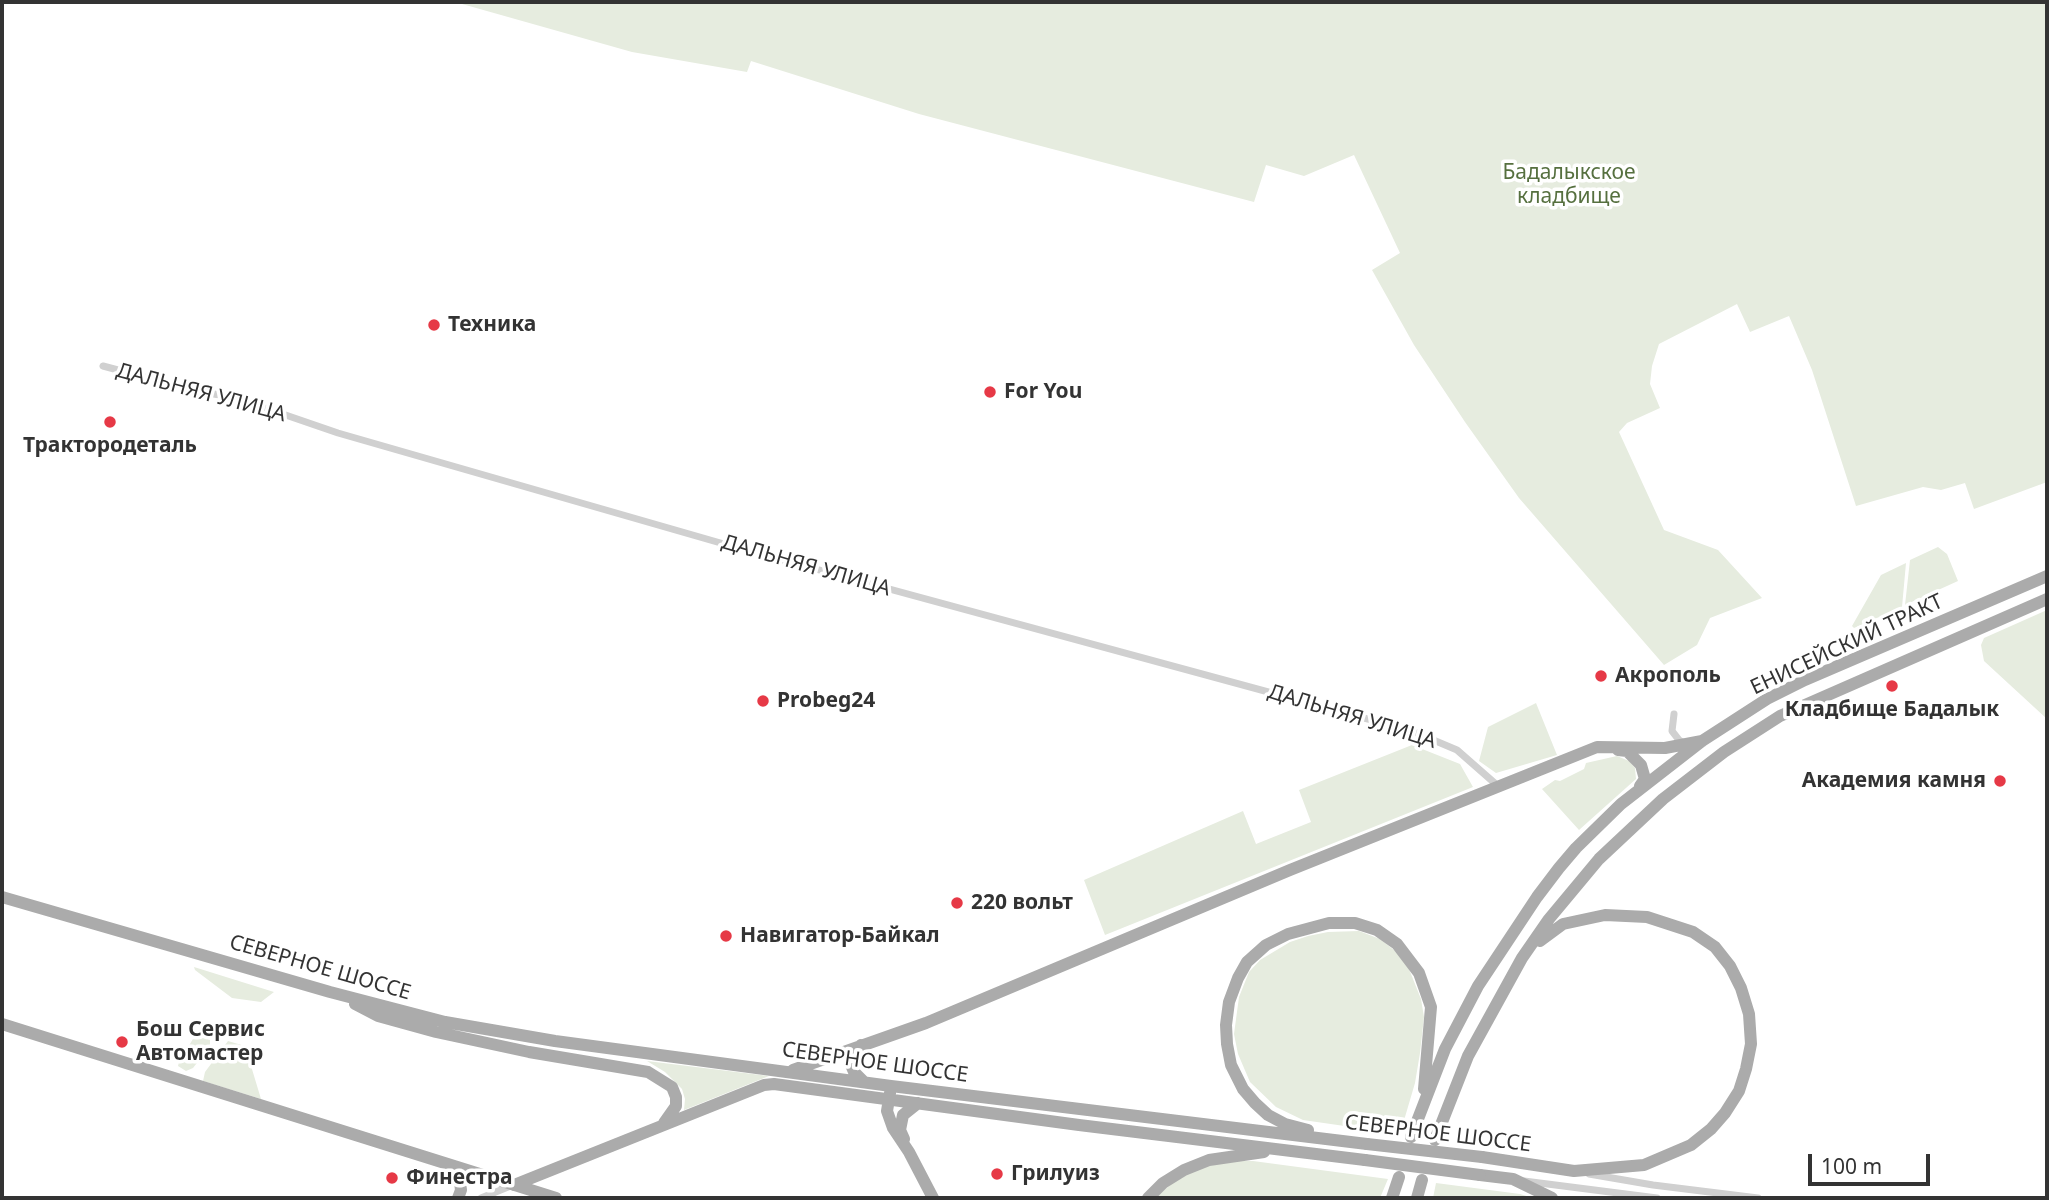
<!DOCTYPE html>
<html>
<head>
<meta charset="utf-8">
<style>
	body { margin:0 }
	#map { position:relative; width:2049px; height:1200px; overflow:hidden; background:#fff; font-family:"Noto Sans",sans-serif }
	canvas { display:block }
	.frame { position:absolute; inset:0; border:4px solid #333; pointer-events:none }
	.scale { position:absolute; left:1808px; top:1154px; width:122px; height:32px; box-sizing:border-box; border:4px solid #333; border-top:0; padding-left:9px; font-size:21px; line-height:24px; white-space:nowrap; color:#333; -webkit-text-stroke:5px #fff; paint-order:stroke }
</style>
</head>
<body>
<div id="map">
<canvas width="2049" height="1200"></canvas>
<div class="frame"></div>
<div class="scale">100 m</div>
</div>
<script>
const c = document.querySelector('canvas').getContext('2d');
c.lineJoin = 'round';
function paint(path, color) { c.fillStyle = color; c.fill(path, 'evenodd'); }
const shape = rows => new Path2D(rows.map(r => 'M' + r).join(''));
function stroke(path, color, width, dash) { c.strokeStyle = color; c.lineWidth = width; c.lineCap = dash ? 'butt' : 'round'; c.setLineDash(dash || []); c.stroke(path); }
function write(font, color, halo, rows, align = 'center') {
  c.font = font + ' "Noto Sans",sans-serif'; c.lineWidth = 7; c.setLineDash([]); c.textBaseline = 'middle'; c.strokeStyle = halo; c.fillStyle = color; for (const [text, x, y, turn = 0] of rows) {
    c.save(); c.translate(x, y); c.rotate((+turn || 0) * Math.PI / 180); c.textAlign = isNaN(turn) ? turn : align; if (halo) c.strokeText(text, 0, 0); c.fillText(text, 0, 0); c.restore();
  }
}
paint(shape([
	[455,2,2047,2,2047,482,1974,509,1965,483,1941,490,1923,487,1856,506,1812,370,1789,316,1750,332,1737,304,1659,344,1652,366,1650,384,1660,408,1627,423,1619,432,1664,530,1718,550,1762,598,1710,618,1697,645,1664,665,1519,498,1465,422,1414,345,1372,270,1400,253,1354,155,1304,176,1266,165,1254,202,919,114,751,61,747,72,632,52],
	[1938,547,1947,554,1958,581,1905,605,1910,560],
	[1906,563,1902,607,1854,628,1852,626,1881,575],
	[2047,610,2047,719,1984,661,1981,645,1984,638],
	[1536,703,1557,755,1496,773,1479,761,1488,727],
	[1412,745,1460,764,1473,787,1105,935,1084,880,1243,811,1256,844,1311,822,1299,790],
	[1617,756,1629,761,1635,768,1636,779,1579,830,1542,789,1555,780,1560,781,1584,769,1586,763],
	[1359,931,1380,939,1399,954,1409,969,1421,999,1424,1017,1420,1053,1415,1083,1400,1134,1303,1120,1276,1107,1250,1082,1238,1054,1234,1034,1239,997,1249,972,1260,960,1290,942,1308,936,1328,932],
	[194,967,274,992,261,1002,232,998,195,970],
	[196,1034,210,1040,210,1046,193,1068,186,1071,178,1066,179,1062],
	[228,1041,245,1046,261,1099,203,1081,205,1072],
	[647,1061,769,1076,684,1110,685,1099,682,1089,665,1072],
	[1225,1161,1253,1161,1388,1179,1380,1198,1155,1198,1177,1179,1197,1169],
	[1436,1183,1520,1194,1533,1198,1433,1198]
]), '#e6ecdf');
stroke(shape([
	[103,366,189,389,239,399,338,433,731,546,1412,731,1457,750,1498,786],
	[1674,714,1672,731,1679,740,1684,743],
	[1589,1174,1653,1185,1758,1198],
	[1524,1181,1657,1198],
	[481,1198,513,1185]
]), '#d0d0d0', 7);
stroke(shape([
	[1618,750,1627,751,1641,765,1645,779,1640,786],
	[2,897,330,992,445,1022,555,1041,891,1086,1367,1144],
	[355,1004,378,1016,436,1032,529,1052,648,1072,672,1087,676,1097,676,1106,664,1123],
	[2,1024,556,1198],
	[861,1045,851,1065,854,1072,864,1082],
	[793,1070,926,1023,1290,870,1597,747,1665,748,1702,741],
	[890,1093,887,1111,893,1128,909,1152,933,1198],
	[1308,1130,1285,1124,1268,1115,1255,1103,1243,1089,1231,1065,1227,1044,1226,1025,1229,1002,1238,978,1247,962,1266,945,1288,934,1329,923,1355,923,1377,930,1397,944,1419,973,1431,1007,1424,1089],
	[1411,1137,1445,1049,1478,986,1537,897,1559,868,1576,848,1621,804,1702,741,1767,699,1805,680,2047,576],
	[904,1139,900,1130,903,1115,918,1103],
	[1435,1140,1468,1056,1522,958,1549,919,1599,859,1663,799,1724,752,1780,716,2047,599],
	[1482,1157,1574,1171,1644,1165,1691,1145,1711,1129,1725,1113,1739,1091,1746,1069,1751,1044,1749,1014,1741,988,1730,966,1715,947,1693,932,1647,917,1605,915,1563,924,1540,941],
	[448,1164,459,1175,461,1190,458,1198],
	[1480,1175,1513,1179,1552,1198],
	[514,1185,764,1085,774,1084,1079,1125,1365,1160],
	[1148,1198,1163,1183,1184,1170,1209,1160,1264,1152],
	[1392,1198,1399,1177],
	[1417,1198,1422,1180]
]), '#ababab', 12);
stroke(shape([
	[1367,1144,1482,1157],
	[1365,1160,1480,1175]
]), '#ababab', 12);
for (const [x, y, r, color] of [
	[434,325,7,"#e63946"],
	[990,392,7,"#e63946"],
	[110,422,7,"#e63946"],
	[1601,676,7,"#e63946"],
	[1892,686,7,"#e63946"],
	[763,701,7,"#e63946"],
	[2000,781,7,"#e63946"],
	[957,903,7,"#e63946"],
	[726,936,7,"#e63946"],
	[122,1042,7,"#e63946"],
	[997,1174,7,"#e63946"],
	[392,1178,7,"#e63946"]
]) { const dot = new Path2D(); dot.arc(x, y, r, 0, 2 * Math.PI); c.fillStyle = color; c.fill(dot); stroke(dot, '#fff', 2.5); }
write('21px', '#56703f', '#fff', [
	["Бадалыкское",1569,173],
	["кладбище",1569,197]
]);
write('bold 21px', '#333', '#fff', [
	["Техника",448,325],
	["For You",1004,392],
	["Трактородеталь",110,446,"center"],
	["Акрополь",1615,676],
	["Probeg24",777,701],
	["Кладбище Бадалык",1892,710,"center"],
	["Академия камня",1986,781,"right"],
	["220 вольт",971,903],
	["Навигатор-Байкал",740,936],
	["Бош Сервис",136,1030],
	["Автомастер",136,1054],
	["Грилуиз",1011,1174],
	["Финестра",406,1178]
], 'left');
write('21px', '#333', '#fff', [
	["ДАЛЬНЯЯ УЛИЦА",201,393,15],
	["ДАЛЬНЯЯ УЛИЦА",806,566,16],
	["ЕНИСЕЙСКИЙ ТРАКТ",1847,645,-25],
	["ДАЛЬНЯЯ УЛИЦА",1352,717,17],
	["СЕВЕРНОЕ ШОССЕ",320,968,16],
	["СЕВЕРНОЕ ШОССЕ",875,1063,8],
	["СЕВЕРНОЕ ШОССЕ",1438,1134,7]
]);
</script>
</body>
</html>
